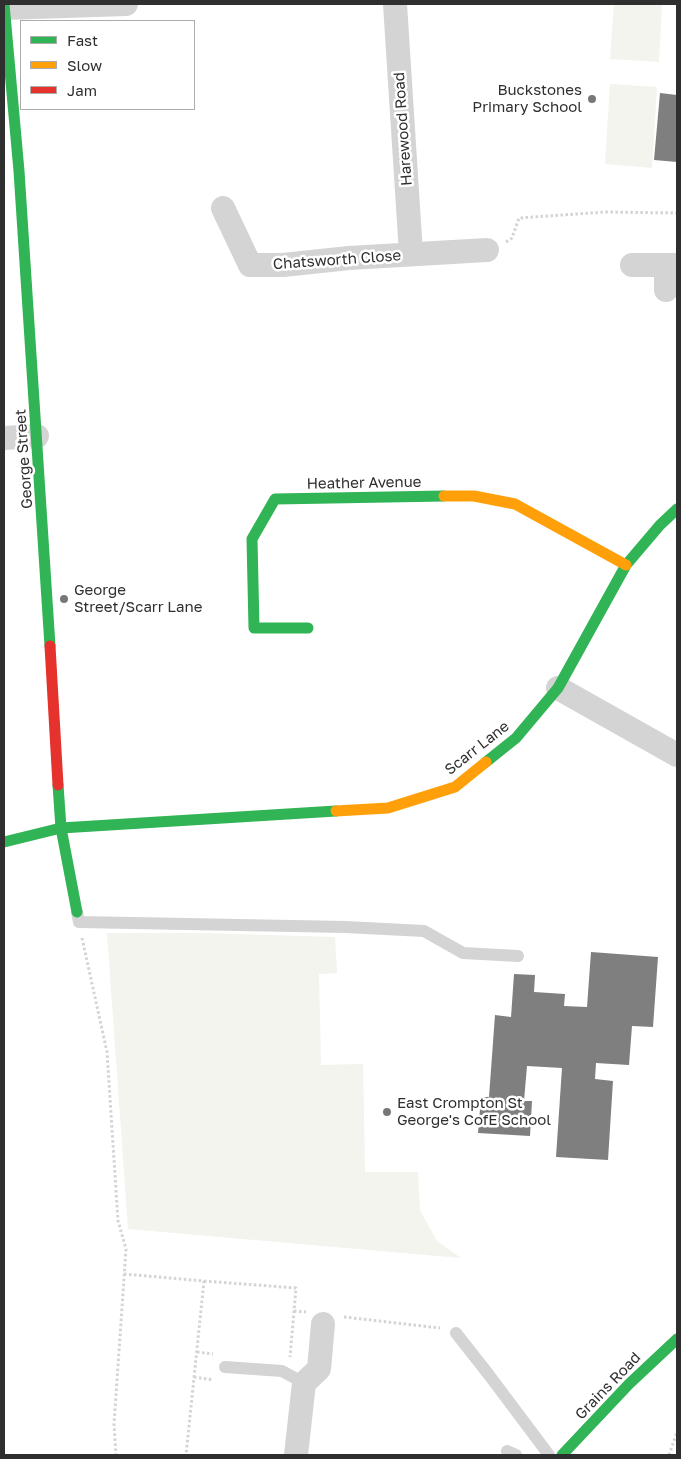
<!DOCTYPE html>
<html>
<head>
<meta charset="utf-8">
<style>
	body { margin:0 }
	#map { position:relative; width:681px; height:1459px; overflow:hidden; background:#fff; font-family:"Golos Text",sans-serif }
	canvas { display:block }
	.frame { position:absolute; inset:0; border:5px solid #2f2f2f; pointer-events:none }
	.legend { position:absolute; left:20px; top:20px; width:175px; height:90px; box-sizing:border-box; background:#fff; border:1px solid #acacac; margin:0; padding:6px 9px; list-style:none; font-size:15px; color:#2f2f2f }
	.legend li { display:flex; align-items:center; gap:10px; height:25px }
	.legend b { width:25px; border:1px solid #acacac }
</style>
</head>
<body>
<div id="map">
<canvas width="681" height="1459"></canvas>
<div class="frame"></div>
<ul class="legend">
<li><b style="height:6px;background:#30b455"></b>Fast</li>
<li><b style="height:6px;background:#ff9f0a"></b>Slow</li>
<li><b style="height:6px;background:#e5322d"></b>Jam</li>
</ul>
</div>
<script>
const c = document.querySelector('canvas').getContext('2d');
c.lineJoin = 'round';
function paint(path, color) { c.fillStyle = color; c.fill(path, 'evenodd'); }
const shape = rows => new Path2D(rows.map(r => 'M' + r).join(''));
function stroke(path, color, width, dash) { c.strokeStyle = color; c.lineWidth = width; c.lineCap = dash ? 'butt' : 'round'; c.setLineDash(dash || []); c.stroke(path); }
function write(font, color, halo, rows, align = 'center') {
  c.font = font + ' "Golos Text",sans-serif'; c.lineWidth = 5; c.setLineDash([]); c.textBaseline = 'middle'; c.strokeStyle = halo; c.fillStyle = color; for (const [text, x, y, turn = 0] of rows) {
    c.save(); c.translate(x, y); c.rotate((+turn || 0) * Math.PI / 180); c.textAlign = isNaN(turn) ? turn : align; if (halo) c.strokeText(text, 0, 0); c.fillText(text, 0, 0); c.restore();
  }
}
paint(shape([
	[614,4,662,4,659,62,610,59],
	[610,84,657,87,652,168,605,164],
	[107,933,204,933,335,937,337,973,319,974,321,1065,363,1064,365,1172,418,1172,420,1210,437,1241,461,1258,128,1229]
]), '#f2f4ed');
paint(shape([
	[660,93,677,95,677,162,654,160],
	[591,952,658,957,653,1027,632,1026,629,1065,596,1063,595,1079,613,1081,608,1160,556,1157,562,1068,527,1066,524,1101,532,1101,530,1136,478,1133,481,1097,489,1097,495,1015,511,1017,514,974,535,975,534,992,565,994,564,1006,587,1007]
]), '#7f7f7f');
stroke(shape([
	[506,242,512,238,519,218,605,212,677,213],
	[82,938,107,1052,118,1221,126,1249,114,1424,116,1455],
	[124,1274,204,1281,186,1455],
	[204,1281,296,1288,290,1357],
	[294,1311,306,1312],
	[344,1317,440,1328],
	[197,1352,213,1354],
	[194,1377,213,1380],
	[669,1455,677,1432]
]), '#d4d4d4', 3, [2.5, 2.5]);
stroke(shape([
	[77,912,79,922,346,927,424,931,463,953,518,956],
	[456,1333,489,1375,549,1455],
	[225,1367,282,1371,304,1383],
	[507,1451,516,1455]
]), '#d4d4d4', 12);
stroke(shape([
	[395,4,411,254],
	[4,8,126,4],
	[223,208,250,265,283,265,349,258,487,250],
	[632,265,677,265],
	[666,265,666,290],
	[4,438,37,436],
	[558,688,677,755],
	[296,1455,304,1383,319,1369,323,1324]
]), '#d4d4d4', 24);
stroke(shape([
	[4,4,19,171,50,646],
	[308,628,254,628,252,539,275,499,444,496],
	[486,762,516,738,558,688,626,565,660,525,677,509],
	[58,785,61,828,77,912],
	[4,842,61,828,336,811],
	[562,1455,629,1384,677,1339]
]), '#30b455', 11);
stroke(shape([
	[444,496,474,496,515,504,626,565],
	[336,811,388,808,455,787,486,762]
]), '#ff9f0a', 11);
stroke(shape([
	[50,646,58,785]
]), '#e5322d', 11);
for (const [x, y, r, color] of [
	[592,99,5,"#787878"],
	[64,599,5,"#787878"],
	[387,1112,5,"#787878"]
]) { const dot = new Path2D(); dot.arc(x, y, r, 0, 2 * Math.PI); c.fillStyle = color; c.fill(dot); stroke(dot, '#fff', 2); }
write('15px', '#2f2f2f', '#fff', [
	["Buckstones",582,90,"right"],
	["Primary School",582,107,"right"],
	["George",74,590],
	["Street/Scarr Lane",74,607],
	["East Crompton St",397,1103],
	["George's CofE School",397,1120]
], 'left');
write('15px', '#2f2f2f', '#fff', [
	["Harewood Road",403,129,-94],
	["Chatsworth Close",337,260,-4],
	["George Street",24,459,-94],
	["Heather Avenue",364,483,-1],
	["Scarr Lane",477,748,-38],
	["Grains Road",608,1386,-46]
]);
</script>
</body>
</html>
